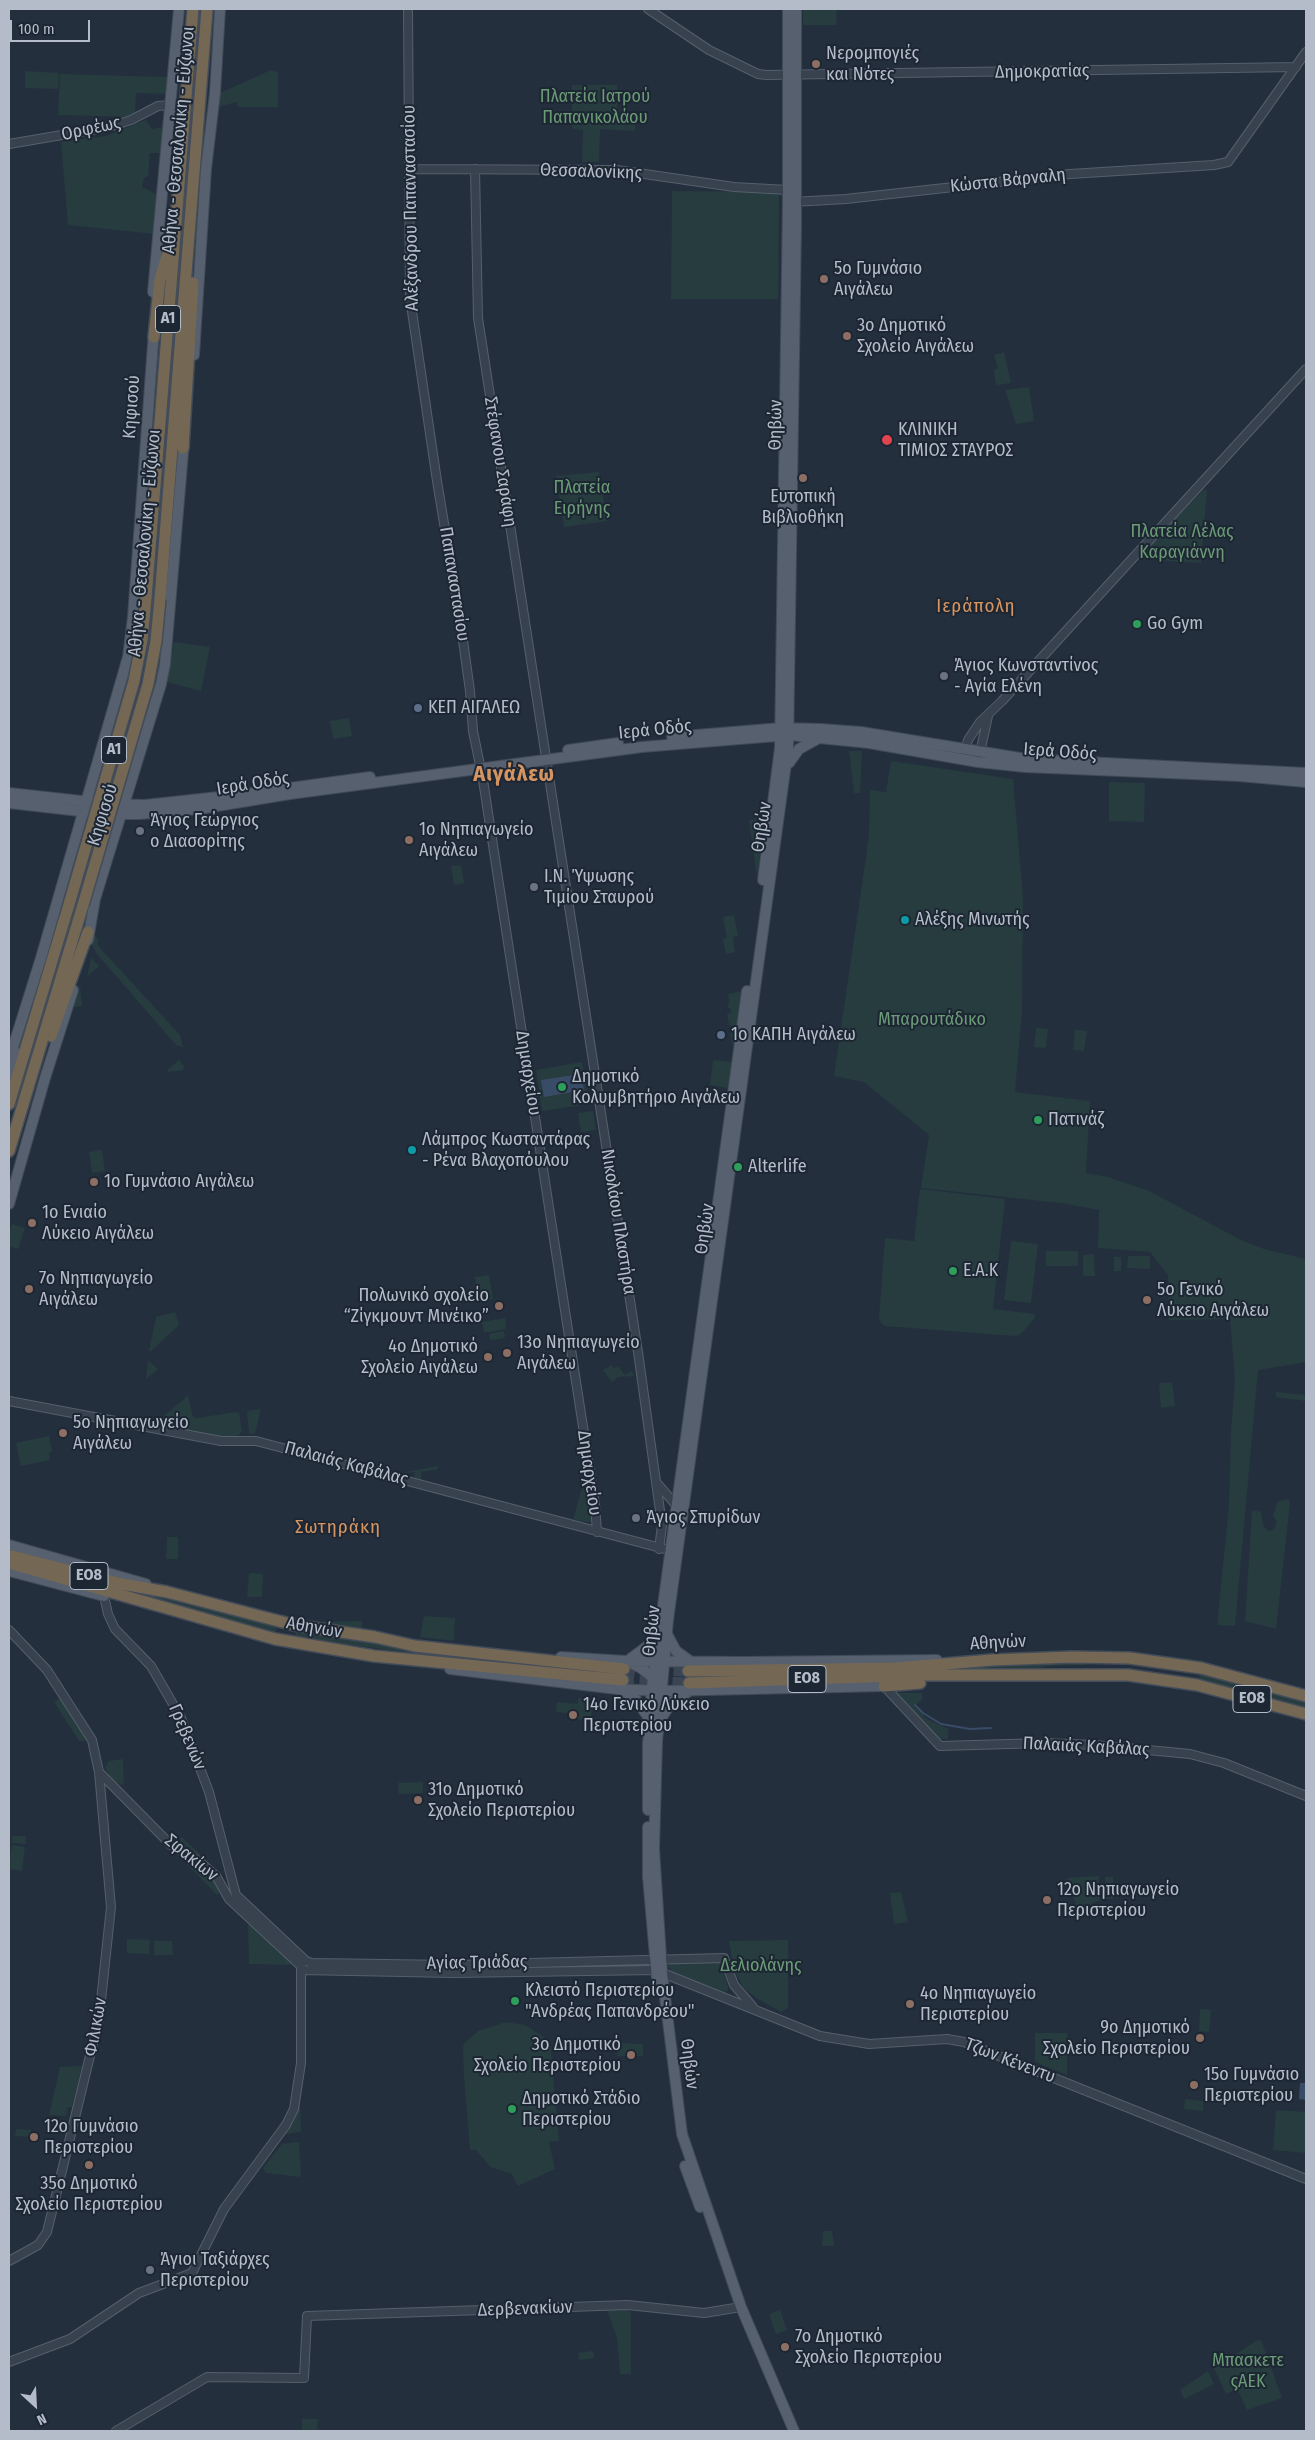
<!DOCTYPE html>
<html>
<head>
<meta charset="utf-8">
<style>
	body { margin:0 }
	#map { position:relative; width:1315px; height:2440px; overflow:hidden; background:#242f3e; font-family:"Fira Sans Condensed",sans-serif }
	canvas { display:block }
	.frame { position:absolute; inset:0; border:10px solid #b4bcc9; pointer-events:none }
	.north { position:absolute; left:10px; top:2380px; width:50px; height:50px; -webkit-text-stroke:4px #1d2633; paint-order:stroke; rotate:155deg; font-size:14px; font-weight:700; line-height:20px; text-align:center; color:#b4bcc9 }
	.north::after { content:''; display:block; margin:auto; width:18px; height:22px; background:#b4bcc9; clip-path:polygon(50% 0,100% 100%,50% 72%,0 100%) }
	.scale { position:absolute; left:10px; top:20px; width:80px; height:22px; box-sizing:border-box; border:2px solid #b4bcc9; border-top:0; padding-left:6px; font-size:15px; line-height:18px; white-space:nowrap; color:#b4bcc9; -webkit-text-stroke:4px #1d2633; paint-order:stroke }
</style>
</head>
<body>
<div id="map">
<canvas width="1315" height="2440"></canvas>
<div class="frame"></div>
<div class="north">N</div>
<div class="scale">100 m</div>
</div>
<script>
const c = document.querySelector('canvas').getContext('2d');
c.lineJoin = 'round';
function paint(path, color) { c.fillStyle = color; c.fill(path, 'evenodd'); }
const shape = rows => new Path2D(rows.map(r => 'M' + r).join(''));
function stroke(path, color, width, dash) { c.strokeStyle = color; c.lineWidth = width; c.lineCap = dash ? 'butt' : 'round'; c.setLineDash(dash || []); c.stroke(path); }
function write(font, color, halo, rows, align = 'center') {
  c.font = font + ' "Fira Sans Condensed",sans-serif'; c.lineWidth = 4; c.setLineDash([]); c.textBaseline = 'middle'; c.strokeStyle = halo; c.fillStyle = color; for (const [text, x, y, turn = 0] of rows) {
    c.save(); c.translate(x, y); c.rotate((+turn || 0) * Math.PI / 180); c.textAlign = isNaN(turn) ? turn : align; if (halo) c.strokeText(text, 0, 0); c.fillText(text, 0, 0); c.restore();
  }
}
paint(shape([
	[803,9,837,9,836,25,803,25],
	[271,70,278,72,278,107,238,107,237,102,217,107,218,94],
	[25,71,59,73,58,89,25,88],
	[60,74,168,77,167,94,136,93,135,117,58,115],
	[572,85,617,85,617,115,635,115,635,131,600,129,599,162,582,162,583,130,572,129],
	[146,120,152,129,164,127,162,153,150,153,148,176,144,178,142,187,158,195,155,234,68,225,61,142,106,136],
	[672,191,779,192,778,299,671,299],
	[1004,352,1011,383,996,385,994,370,998,368,994,355],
	[1029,387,1034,421,1016,424,1005,390],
	[599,472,607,521,564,527,556,476],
	[1203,490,1207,490,1201,563,1138,559],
	[174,642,210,647,201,691,167,682],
	[349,718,352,736,333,739,330,721],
	[849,751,862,751,860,793,854,793],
	[891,761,1013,779,1023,897,1022,1010,1015,1092,1090,1101,1086,1173,1108,1177,1149,1191,1241,1240,1264,1249,1306,1259,1306,1362,1258,1370,1235,1626,1217,1625,1229,1506,1231,1431,1235,1380,1230,1319,1169,1320,1168,1275,1150,1252,1098,1248,1099,1210,1061,1203,921,1188,929,1135,864,1082,834,1076,865,864,869,833,870,790,886,792],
	[1109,782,1145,783,1144,822,1109,821],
	[765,818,757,876,749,820],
	[461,865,464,883,454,885,451,866],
	[734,915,738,936,733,937,735,952,726,954,723,939,727,938,723,917],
	[94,934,99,941,97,944,102,950,180,1035,183,1047,176,1045,97,954,91,944],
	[91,958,99,966,87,977],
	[80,985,82,1006,74,1007,72,1007],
	[743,991,736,1038,732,1045,730,1033,734,1026,729,1025,727,1014,731,1013,731,1009,727,1007,729,1003,728,994],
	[1036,1028,1048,1029,1046,1048,1034,1047],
	[1075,1030,1087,1031,1084,1051,1073,1050],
	[179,1060,184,1066,183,1070,168,1072,167,1070],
	[713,1060,732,1062,728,1088,710,1085],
	[582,1062,589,1104,542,1111,536,1070],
	[593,1111,596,1130,581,1132,578,1113],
	[102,1150,105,1171,92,1173,89,1152],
	[920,1189,1005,1199,993,1309,1035,1314,1034,1319,1020,1335,1014,1336,885,1326,881,1323,879,1318,885,1238,914,1241],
	[12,1224,25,1228,18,1249,9,1246,9,1234],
	[1011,1241,1038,1244,1031,1303,1004,1300],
	[1046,1251,1078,1251,1078,1266,1046,1266],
	[1094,1254,1095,1276,1083,1276,1083,1255],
	[1128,1256,1150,1256,1150,1269,1127,1268],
	[1114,1257,1121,1257,1121,1271,1114,1271],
	[489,1275,493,1299,479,1302,475,1277],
	[175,1312,179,1325,151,1351,149,1351,156,1317],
	[505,1318,506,1329,484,1333,482,1322],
	[504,1331,505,1338,490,1340,489,1334],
	[148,1360,158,1369,146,1379],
	[612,1365,613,1368,619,1367,625,1375,632,1371,634,1376,618,1377,612,1382,603,1370],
	[1172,1382,1175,1406,1161,1408,1159,1383],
	[1276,1392,1306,1395,1306,1401,1276,1397],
	[188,1395,193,1417,197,1418,236,1412,239,1413,242,1431,239,1435,230,1438,160,1426,162,1418],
	[261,1409,255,1433,252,1434,249,1433,247,1411],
	[49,1436,52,1451,49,1453,50,1460,21,1466,16,1443],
	[438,1466,438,1469,421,1472,422,1480,414,1478,415,1472,400,1473],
	[582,1488,587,1489,592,1521,589,1522,573,1520],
	[1288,1499,1290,1503,1276,1629,1245,1621,1252,1510,1261,1512,1263,1525,1268,1531,1273,1530,1277,1522,1273,1515,1278,1501],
	[167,1537,178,1537,178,1559,166,1559],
	[249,1573,263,1574,262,1597,247,1597],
	[154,1595,276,1627,276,1632,153,1599],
	[424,1616,455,1618,454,1641,420,1637],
	[362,1621,362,1630,311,1622,312,1622],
	[296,1631,460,1655,623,1671,624,1676,460,1659,351,1645,295,1636],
	[1086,1663,1086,1665,1050,1666,1037,1669,689,1679,688,1674],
	[1200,1674,1306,1702,1306,1707,1199,1679],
	[922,1693,922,1700,914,1706,927,1719,948,1729,948,1739,939,1739,897,1695,897,1693],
	[60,1698,87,1740,86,1741,79,1741,54,1702],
	[578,1698,592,1698,591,1720,578,1719,578,1706,577,1714,556,1712,557,1702,578,1704],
	[123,1759,124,1785,114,1782,105,1768,109,1761],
	[423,1782,423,1793,399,1794,398,1783],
	[12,1836,26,1836,26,1844,12,1843],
	[182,1837,200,1854,199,1856,182,1847,180,1839],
	[12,1845,25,1847,22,1871,9,1869],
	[173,1850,197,1863,218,1883,219,1893,217,1895],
	[1099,1876,1100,1900,1078,1911,1067,1878],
	[1105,1877,1113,1877,1113,1899,1105,1899],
	[901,1892,908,1922,894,1924,890,1893],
	[251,1924,292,1963,291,1965,249,1964,248,1925],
	[127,1939,150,1940,149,1954,127,1953],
	[788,1940,788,2008,781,2012,755,1997,743,1987,734,1969,729,1941],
	[154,1941,172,1941,173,1955,154,1955],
	[716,1961,720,1963,728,1986,728,1990,725,1992,673,1974,668,1967,671,1963],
	[646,1964,646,1967,558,1969,558,1965],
	[312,1965,543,1966,543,1969,454,1971,313,1968],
	[1200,2009,1211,2010,1209,2032,1199,2031],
	[506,2022,525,2025,550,2041,559,2141,549,2142,555,2169,518,2186,512,2174,490,2167,476,2150,470,2150,464,2077,463,2047,465,2043,478,2031],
	[1035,2033,1067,2033,1067,2075,1035,2062],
	[618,2043,643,2044,643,2056,617,2056],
	[82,2066,72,2107,68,2107,66,2116,49,2115,60,2067],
	[1185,2099,1203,2101,1203,2111,1184,2109],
	[300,2104,301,2132,286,2134,295,2119],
	[1276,2110,1306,2112,1306,2153,1273,2150],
	[16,2129,31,2130,31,2137,15,2136],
	[299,2142,301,2177,266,2173,263,2168,282,2144],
	[823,2231,832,2231,834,2246,822,2246],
	[607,2310,628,2310,631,2313,631,2374,620,2374,617,2338],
	[780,2310,787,2330,776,2334,769,2314],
	[1261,2340,1282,2398,1247,2410,1237,2389,1226,2394,1214,2368,1256,2341],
	[593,2351,594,2358,579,2360,578,2353],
	[1208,2371,1214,2384,1184,2399,1180,2390],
	[302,2419,318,2419,317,2431,302,2431]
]), '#263c3f');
paint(shape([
	[581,1074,584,1090,544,1097,541,1080],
	[1300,2083,1306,2083,1306,2100,1299,2099]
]), '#394c67');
stroke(shape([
	[915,1705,923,1713,941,1724,970,1729,991,1728]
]), '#394c67', 2);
stroke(shape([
	[624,1669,688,1671],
	[623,1680,689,1683]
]), '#3a4453', 11, [11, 5.5]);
const minor = shape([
	[408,9,410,298,437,481,461,626,470,691,473,731,483,780,506,930,595,1504,597,1532],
	[648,9,709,50,758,74,766,75,1296,67],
	[9,144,109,127,131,120,158,106,171,105],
	[409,169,617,170,734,187,788,190,791,194],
	[475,169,478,318,638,1352,662,1525,659,1549],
	[792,202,846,199,1070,174,1214,165,1228,162,1306,52],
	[964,753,968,740,980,722,1002,701,1306,369],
	[978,762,988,716],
	[9,1401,221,1441,256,1441,676,1552],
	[656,1482,676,1505],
	[104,1596,108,1614,115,1629,151,1666,181,1718,209,1792,236,1895,306,1961,312,1963,454,1965,724,1958,734,1985,753,2007],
	[9,1630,47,1670,92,1740,99,1772,111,1907,99,2019,47,2232,38,2245,9,2261],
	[884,1686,940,1746,1044,1743,1094,1745,1190,1754,1224,1763,1306,1796],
	[99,1772,171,1845,199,1861,216,1876,229,1899,301,1966],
	[301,1970,453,1973,655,1970,820,2036,869,2044,947,2039,964,2042,1306,2179],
	[9,2362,70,2339,139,2293,192,2273,224,2209,286,2125,294,2109,301,2063,301,1967],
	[116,2431,207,2377,304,2378,307,2316,628,2305,704,2313,741,2307]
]);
const major = shape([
	[153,292,179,9],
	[194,355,206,169,215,93,220,9],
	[672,737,781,728,821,729,861,732,1026,759,1306,773],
	[568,750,618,743],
	[789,763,799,749,819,738],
	[9,793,109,804,145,805,246,794,370,777],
	[9,803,106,814,139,814,199,809,290,794,642,747,789,735,869,743,978,762,1025,767,1239,776,1306,782],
	[763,880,780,748,788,202,788,9],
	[88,940,95,899,161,684,165,664,184,441],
	[9,1060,41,958,128,657,133,617,154,331],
	[9,1084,17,1053],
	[9,1204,45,1078,73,990],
	[9,1545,146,1584],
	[9,1571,104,1596],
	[667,1634,676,1651,690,1661],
	[561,1657,626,1661,743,1662,937,1660],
	[630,1659,649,1645,658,1632],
	[629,1662,641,1668,656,1680],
	[450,1669,617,1689,662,1691,884,1686],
	[623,1691,634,1697,649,1718],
	[662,1717,672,1702,688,1692],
	[648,1810,648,1744,652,1686,747,991],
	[648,1827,648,1877,657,1979],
	[685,2166,700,2207],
	[794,2431,741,2307,682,2134,662,1973,654,1849,657,1742,668,1620,788,749,796,226,796,9]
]);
const highway = shape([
	[154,337,160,279,169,250],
	[183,448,193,283],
	[146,598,193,9],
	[160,599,207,9],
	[51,1036,88,932],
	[9,1104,70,901],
	[9,1151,83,905],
	[12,1556,122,1584,167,1592,294,1625,375,1637,415,1646,624,1669],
	[9,1563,275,1639,374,1656,623,1680],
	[688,1671,896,1668,992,1660,1072,1657,1129,1658,1201,1668,1306,1696],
	[689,1683,926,1675,1128,1675,1197,1685,1306,1714],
	[884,1686,920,1683]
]);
stroke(minor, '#565f6c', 10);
stroke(major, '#414a57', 12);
stroke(highway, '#434c59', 14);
stroke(minor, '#38414e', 8);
stroke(major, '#56606e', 10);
stroke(highway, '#746855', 11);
const highwayBridge = shape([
	[70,901,134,681,142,640,146,598],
	[83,905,148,684,156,641,160,599]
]);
stroke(highwayBridge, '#434c59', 14, []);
stroke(highwayBridge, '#746855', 11);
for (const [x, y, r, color] of [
	[816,64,5,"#8d6e63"],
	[824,279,5,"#8d6e63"],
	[847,336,5,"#8d6e63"],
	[887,440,6,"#e0444e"],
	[803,478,5,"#8d6e63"],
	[1137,624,5,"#2e9e5b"],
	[944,676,5,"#6b7280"],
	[418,708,5,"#5c6f8a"],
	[140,831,5,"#6b7280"],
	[409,840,5,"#8d6e63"],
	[534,887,5,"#6b7280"],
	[905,920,5,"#0f9aa8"],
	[721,1035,5,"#5c6f8a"],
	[562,1087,5,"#2e9e5b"],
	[1038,1120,5,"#2e9e5b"],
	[412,1150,5,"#0f9aa8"],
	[738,1167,5,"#2e9e5b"],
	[94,1182,5,"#8d6e63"],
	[32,1223,5,"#8d6e63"],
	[953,1271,5,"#2e9e5b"],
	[29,1289,5,"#8d6e63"],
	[1147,1300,5,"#8d6e63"],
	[499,1306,5,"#8d6e63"],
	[507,1353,5,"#8d6e63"],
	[488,1357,5,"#8d6e63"],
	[63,1433,5,"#8d6e63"],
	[636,1518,5,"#6b7280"],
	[573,1715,5,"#8d6e63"],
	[418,1800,5,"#8d6e63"],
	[1047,1900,5,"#8d6e63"],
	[515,2001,5,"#2e9e5b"],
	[910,2004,5,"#8d6e63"],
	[1200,2038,5,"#8d6e63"],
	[631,2055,5,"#8d6e63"],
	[1194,2085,5,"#8d6e63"],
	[512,2109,5,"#2e9e5b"],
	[34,2137,5,"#8d6e63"],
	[89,2165,5,"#8d6e63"],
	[150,2270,5,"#6b7280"],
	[785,2347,5,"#8d6e63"]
]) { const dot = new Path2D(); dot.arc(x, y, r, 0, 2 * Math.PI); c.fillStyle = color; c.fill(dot); stroke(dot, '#1d2633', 2); }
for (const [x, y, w] of [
	[168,319,25],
	[114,750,25],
	[89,1576,38],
	[807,1679,38],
	[1252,1699,38]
]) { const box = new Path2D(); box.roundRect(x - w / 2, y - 13.5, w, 27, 4); c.fillStyle = '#1d2633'; c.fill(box); stroke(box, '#b4bcc9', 1); }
write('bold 16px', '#b4bcc9', null, [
	["Α1",168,319],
	["Α1",114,750],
	["ΕΟ8",89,1576],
	["ΕΟ8",807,1679],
	["ΕΟ8",1252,1699]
]);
write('18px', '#b4bcc9', '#1d2633', [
	["Νερομπογιές",826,54],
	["και Νότες",826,75],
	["5ο Γυμνάσιο",834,269],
	["Αιγάλεω",834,290],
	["3ο Δημοτικό",857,326],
	["Σχολείο Αιγάλεω",857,347],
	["ΚΛΙΝΙΚΗ",898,430],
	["ΤΙΜΙΟΣ ΣΤΑΥΡΟΣ",898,451],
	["Ευτοπική",803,497,"center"],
	["Βιβλιοθήκη",803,518,"center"],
	["Go Gym",1147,624],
	["Άγιος Κωνσταντίνος",954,666],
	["- Αγία Ελένη",954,687],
	["ΚΕΠ ΑΙΓΑΛΕΩ",428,708],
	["Άγιος Γεώργιος",150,821],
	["ο Διασορίτης",150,842],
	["1ο Νηπιαγωγείο",419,830],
	["Αιγάλεω",419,851],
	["Ι.Ν. Ύψωσης",544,877],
	["Τιμίου Σταυρού",544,898],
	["Αλέξης Μινωτής",915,920],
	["1ο ΚΑΠΗ Αιγάλεω",731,1035],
	["Δημοτικό",572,1077],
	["Κολυμβητήριο Αιγάλεω",572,1098],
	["Πατινάζ",1048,1120],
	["Λάμπρος Κωσταντάρας",422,1140],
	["- Ρένα Βλαχοπόυλου",422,1161],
	["Alterlife",748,1167],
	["1ο Γυμνάσιο Αιγάλεω",104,1182],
	["1ο Ενιαίο",42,1213],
	["Λύκειο Αιγάλεω",42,1234],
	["E.A.K",963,1271],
	["7ο Νηπιαγωγείο",39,1279],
	["Αιγάλεω",39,1300],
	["5ο Γενικό",1157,1290],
	["Λύκειο Αιγάλεω",1157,1311],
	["Πολωνικό σχολείο",489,1296,"right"],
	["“Ζίγκμουντ Μινέικο”",489,1317,"right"],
	["13ο Νηπιαγωγείο",517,1343],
	["Αιγάλεω",517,1364],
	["4ο Δημοτικό",478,1347,"right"],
	["Σχολείο Αιγάλεω",478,1368,"right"],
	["5ο Νηπιαγωγείο",73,1423],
	["Αιγάλεω",73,1444],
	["Άγιος Σπυρίδων",646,1518],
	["14ο Γενικό Λύκειο",583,1705],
	["Περιστερίου",583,1726],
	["31ο Δημοτικό",428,1790],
	["Σχολείο Περιστερίου",428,1811],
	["12ο Νηπιαγωγείο",1057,1890],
	["Περιστερίου",1057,1911],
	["Κλειστό Περιστερίου",525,1991],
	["\"Ανδρέας Παπανδρέου\"",525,2012],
	["4ο Νηπιαγωγείο",920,1994],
	["Περιστερίου",920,2015],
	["9ο Δημοτικό",1190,2028,"right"],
	["Σχολείο Περιστερίου",1190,2049,"right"],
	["3ο Δημοτικό",621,2045,"right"],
	["Σχολείο Περιστερίου",621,2066,"right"],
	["15ο Γυμνάσιο",1204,2075],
	["Περιστερίου",1204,2096],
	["Δημοτικό Στάδιο",522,2099],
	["Περιστερίου",522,2120],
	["12ο Γυμνάσιο",44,2127],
	["Περιστερίου",44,2148],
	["35ο Δημοτικό",89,2184,"center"],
	["Σχολείο Περιστερίου",89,2205,"center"],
	["Άγιοι Ταξιάρχες",160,2260],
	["Περιστερίου",160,2281],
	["7ο Δημοτικό",795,2337],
	["Σχολείο Περιστερίου",795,2358]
], 'left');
write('18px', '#b4bcc9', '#1d2633', [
	["Δημοκρατίας",1042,72,-1],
	["Ορφέως",91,129,-12],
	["Αθήνα - Θεσσαλονίκη - Εύζωνοι",179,140,-85],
	["Θεσσαλονίκης",591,172,2],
	["Κώστα Βάρναλη",1008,181,-6],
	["Αλέξανδρου Παπαναστασίου",411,208,-91],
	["Κηφισού",132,407,-86],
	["Θηβών",776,425,-89],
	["Στέφανου Σαράφη",500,462,81],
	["Αθήνα - Θεσσαλονίκη - Εύζωνοι",145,543,-85],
	["Παπαναστασίου",454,584,81],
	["Ιερά Οδός",655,730,-6],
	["Ιερά Οδός",1060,752,4],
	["Ιερά Οδός",253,784,-9],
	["Κηφισού",103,815,-73],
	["Θηβών",762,827,-81],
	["Δημαρχείου",528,1073,81],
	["Νικολάου Πλαστήρα",618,1222,81],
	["Θηβών",705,1229,-82],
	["Παλαιάς Καβάλας",346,1464,15],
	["Δημαρχείου",589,1473,82],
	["Αθηνών",314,1628,10],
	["Θηβών",652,1631,-84],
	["Αθηνών",998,1643,-3],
	["Γρεβενών",187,1737,67],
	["Παλαιάς Καβάλας",1086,1747,3],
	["Σφακίων",191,1858,39],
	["Αγίας Τριάδας",477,1963,-1],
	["Φιλικών",96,2027,-80],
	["Τζων Κένεντυ",1010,2061,21],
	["Θηβών",689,2064,83],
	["Δερβενακίων",525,2309,-2]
]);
write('18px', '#6b9a76', '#1d2633', [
	["Πλατεία Ιατρού",595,97],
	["Παπανικολάου",595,118],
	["Πλατεία",582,488],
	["Ειρήνης",582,509],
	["Πλατεία Λέλας",1182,532],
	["Καραγιάννη",1182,553],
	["Μπαρουτάδικο",932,1020],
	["Δελιολάνης",761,1966],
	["Μπασκετε",1248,2361],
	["ςΑΕΚ",1248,2382]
]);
c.letterSpacing = '1px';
write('19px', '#d59563', '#1d2633', [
	["Ιεράπολη",976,607],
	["Σωτηράκη",338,1528]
]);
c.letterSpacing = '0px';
c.letterSpacing = '1px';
write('bold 22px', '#d59563', '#1d2633', [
	["Αιγάλεω",514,775]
]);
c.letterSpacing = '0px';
</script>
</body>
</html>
